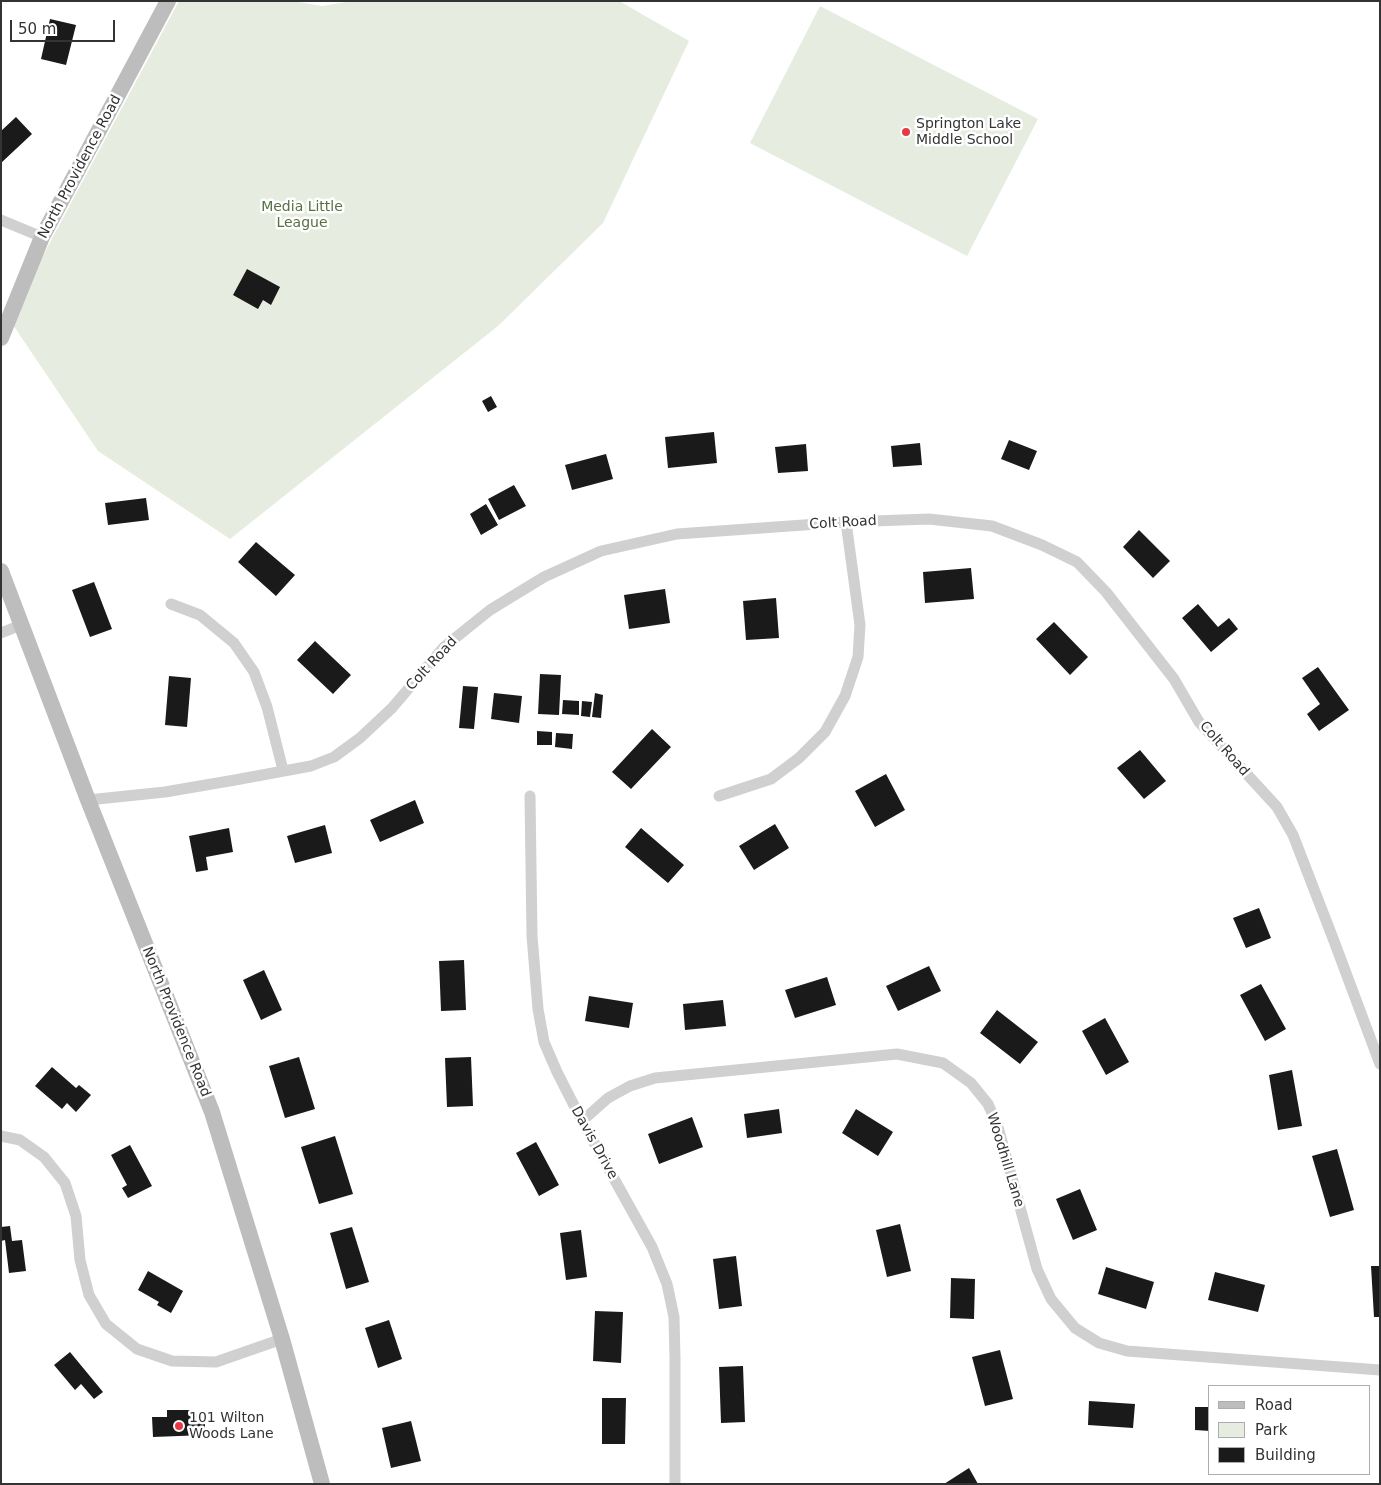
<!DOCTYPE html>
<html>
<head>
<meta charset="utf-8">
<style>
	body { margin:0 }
	#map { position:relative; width:1381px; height:1485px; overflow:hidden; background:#fff; font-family:"DejaVu Sans",sans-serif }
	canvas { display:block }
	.frame { position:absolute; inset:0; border:2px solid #333; pointer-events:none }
	.legend { position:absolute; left:1208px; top:1385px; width:162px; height:90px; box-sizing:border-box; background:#fff; border:1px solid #adadad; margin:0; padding:6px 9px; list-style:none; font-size:15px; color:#333 }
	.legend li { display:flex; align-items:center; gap:10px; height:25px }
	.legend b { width:25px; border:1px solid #adadad }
	.scale { position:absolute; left:10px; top:20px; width:105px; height:22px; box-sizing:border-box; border:2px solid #333; border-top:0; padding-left:6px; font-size:15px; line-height:18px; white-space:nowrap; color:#333; -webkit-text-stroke:4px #fff; paint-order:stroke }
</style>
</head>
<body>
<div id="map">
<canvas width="1381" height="1485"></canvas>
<div class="frame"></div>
<ul class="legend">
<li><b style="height:6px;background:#bdbdbd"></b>Road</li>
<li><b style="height:14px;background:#e6ecdf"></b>Park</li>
<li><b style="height:14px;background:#1a1a1a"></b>Building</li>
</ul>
<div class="scale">50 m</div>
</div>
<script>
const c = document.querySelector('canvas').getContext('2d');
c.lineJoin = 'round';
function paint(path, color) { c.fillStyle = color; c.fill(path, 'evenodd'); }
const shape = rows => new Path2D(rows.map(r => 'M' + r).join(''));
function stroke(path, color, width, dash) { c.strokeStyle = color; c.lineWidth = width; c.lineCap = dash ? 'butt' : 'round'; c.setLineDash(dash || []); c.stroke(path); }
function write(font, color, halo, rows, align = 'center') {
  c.font = font + ' "DejaVu Sans",sans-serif'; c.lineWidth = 5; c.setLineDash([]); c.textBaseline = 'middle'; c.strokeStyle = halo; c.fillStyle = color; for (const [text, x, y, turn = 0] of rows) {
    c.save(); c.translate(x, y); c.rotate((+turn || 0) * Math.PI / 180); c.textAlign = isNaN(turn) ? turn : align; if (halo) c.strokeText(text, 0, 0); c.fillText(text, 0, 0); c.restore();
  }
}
paint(shape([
	[179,1,293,1,322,6,353,1,619,1,689,41,603,223,498,326,230,539,98,451,9,319],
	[820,6,1038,119,967,256,750,143]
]), '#e6ecdf');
paint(shape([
	[50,19,76,25,66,65,41,59],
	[16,117,32,134,1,163,1,131],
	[247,269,280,287,271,305,263,300,258,309,233,295],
	[491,396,497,407,488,412,482,401],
	[714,432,717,463,668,468,665,437],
	[1009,440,1037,451,1029,470,1001,459],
	[920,443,922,465,893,467,891,446],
	[806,444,808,471,778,473,775,447],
	[606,454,613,479,572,490,565,465],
	[514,485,526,506,499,520,488,499],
	[146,498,149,520,108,525,105,503],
	[486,504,498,525,481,535,470,514],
	[1139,530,1170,561,1153,578,1123,547],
	[256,542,295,575,276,596,238,562],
	[971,568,974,599,925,603,923,572],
	[94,582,112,629,90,637,72,590],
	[665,589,670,623,629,629,624,595],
	[776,598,779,638,746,640,743,601],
	[1198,604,1218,627,1229,618,1238,629,1211,652,1182,618],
	[1054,622,1088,657,1070,675,1036,639],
	[315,641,351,675,333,694,297,660],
	[1318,667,1349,710,1319,731,1307,714,1320,704,1302,678],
	[540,674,561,675,559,715,538,714],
	[169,676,191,678,187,727,165,725],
	[463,686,478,687,474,729,459,728],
	[494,693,522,696,519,723,491,719],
	[595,693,603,695,601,718,592,717],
	[563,700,579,701,579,715,562,714],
	[582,701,592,702,590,717,581,716],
	[652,729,671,747,631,789,612,772],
	[537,731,552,732,552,745,537,745],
	[556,733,573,734,572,749,555,747],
	[1140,750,1166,781,1144,799,1117,768],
	[886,774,905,810,875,827,855,791],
	[415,800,424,823,380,842,370,820],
	[775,824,789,848,754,870,739,846],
	[325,825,332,853,295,863,287,836],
	[229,828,233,852,206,857,208,870,196,872,189,836],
	[641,828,684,865,668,883,625,847],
	[1259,908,1271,938,1246,948,1233,918],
	[464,960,466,1010,441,1011,439,961],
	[929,966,941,991,898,1011,886,986],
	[264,970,282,1010,261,1020,243,980],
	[827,977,836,1005,795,1018,785,990],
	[1261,984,1286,1029,1265,1041,1240,995],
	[589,996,633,1003,629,1028,585,1021],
	[723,1000,726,1026,685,1030,683,1004],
	[997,1010,1038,1042,1020,1064,980,1033],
	[1105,1018,1129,1062,1106,1075,1082,1031],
	[299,1057,315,1109,285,1118,269,1066],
	[471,1057,473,1106,447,1107,445,1058],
	[52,1067,76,1088,79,1085,91,1095,76,1112,67,1103,62,1109,35,1086],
	[1292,1070,1302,1126,1278,1130,1269,1075],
	[779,1109,782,1133,747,1138,744,1114],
	[856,1109,893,1132,878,1156,842,1133],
	[692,1117,703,1147,659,1164,648,1134],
	[335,1136,353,1194,319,1204,301,1147],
	[536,1142,559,1185,539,1196,516,1153],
	[130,1145,152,1186,128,1198,122,1188,127,1185,111,1155],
	[1337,1149,1354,1210,1330,1217,1312,1156],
	[1080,1189,1097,1230,1073,1240,1056,1199],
	[900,1224,911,1271,887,1277,876,1230],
	[10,1226,12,1241,22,1240,26,1271,9,1273,5,1240,1,1241,1,1227],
	[352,1227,369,1282,346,1289,330,1233],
	[581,1230,587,1277,566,1280,560,1233],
	[736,1256,742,1306,719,1309,713,1259],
	[1371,1266,1380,1266,1380,1317,1374,1317],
	[1106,1267,1154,1282,1146,1309,1098,1294],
	[148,1271,183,1291,171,1313,157,1305,159,1302,138,1290],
	[1215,1272,1265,1285,1258,1312,1208,1300],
	[951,1278,975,1279,974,1319,950,1318],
	[595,1311,623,1312,621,1363,593,1361],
	[389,1320,402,1359,378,1368,365,1328],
	[1000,1350,1013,1399,985,1406,972,1357],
	[70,1352,103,1392,94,1399,81,1384,75,1390,54,1365],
	[743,1366,745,1422,721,1423,719,1367],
	[602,1398,626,1398,625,1444,602,1444],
	[1089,1401,1135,1404,1133,1428,1088,1425],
	[1195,1407,1210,1407,1210,1431,1195,1430],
	[167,1410,190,1410,190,1414,205,1414,205,1435,153,1437,152,1417,167,1417],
	[411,1421,421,1461,391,1468,382,1428],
	[969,1468,978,1484,944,1484]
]), '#1a1a1a');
stroke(shape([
	[1,220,42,237],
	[171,604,200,615,234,643,254,672,267,707,283,770],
	[1,633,21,625],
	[530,796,532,936,538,1009,544,1042,557,1072,582,1121,652,1247,667,1284,674,1317,675,1359,675,1484],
	[719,796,771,779,799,758,825,732,845,696,858,657,860,625,846,522],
	[88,800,165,792,235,780,311,766,334,757,360,738,392,708,444,647,490,610,544,577,601,551,677,534,846,522,929,519,992,526,1042,545,1077,562,1106,592,1174,679,1199,722,1277,807,1293,835,1334,941,1380,1064],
	[582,1121,608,1098,630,1086,655,1078,897,1054,943,1063,971,1083,988,1104,998,1127,1037,1269,1051,1299,1075,1328,1099,1343,1127,1351,1380,1370],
	[1,1136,20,1140,44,1157,65,1183,76,1216,80,1260,89,1295,106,1324,137,1349,172,1361,216,1362,282,1339]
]), '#d0d0d0', 11);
stroke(shape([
	[1,338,42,237,168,1],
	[1,571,88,800,212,1112,282,1339,322,1484]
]), '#bdbdbd', 16);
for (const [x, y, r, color] of [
	[906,132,5,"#e63946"],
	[179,1426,5,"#e63946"]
]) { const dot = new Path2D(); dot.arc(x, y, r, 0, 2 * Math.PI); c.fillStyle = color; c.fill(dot); stroke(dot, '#fff', 2); }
write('14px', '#333', '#fff', [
	["Springton Lake",916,124],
	["Middle School",916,140],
	["101 Wilton",189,1418],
	["Woods Lane",189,1434]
], 'left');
write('14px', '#333', '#fff', [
	["North Providence Road",80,167,-62],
	["Colt Road",843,523,-3],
	["Colt Road",432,664,-47],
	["Colt Road",1224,749,49],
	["North Providence Road",176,1022,68],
	["Davis Drive",594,1143,61],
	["Woodhill Lane",1005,1160,73]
]);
write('14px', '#56703f', '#fff', [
	["Media Little",302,207],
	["League",302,223]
]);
</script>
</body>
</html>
